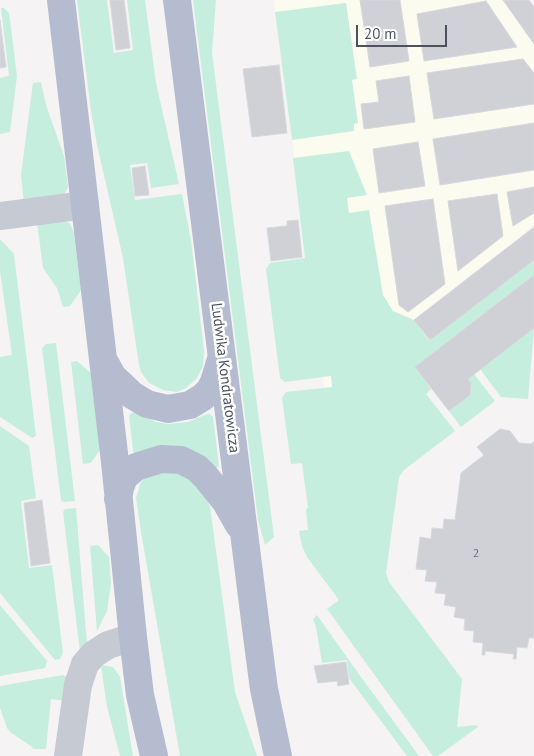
<!DOCTYPE html>
<html>
<head>
<meta charset="utf-8">
<style>
	body { margin:0 }
	#map { position:relative; width:534px; height:756px; overflow:hidden; background:#f5f3f3; font-family:"PT Sans",sans-serif }
	canvas { display:block }
	.scale { position:absolute; left:356px; top:25px; width:91px; height:22px; box-sizing:border-box; border:2px solid #4b525f; border-top:0; padding-left:6px; font-size:15px; line-height:18px; white-space:nowrap; color:#4b525f; -webkit-text-stroke:4px #fff; paint-order:stroke }
</style>
</head>
<body>
<div id="map">
<canvas width="534" height="756"></canvas>
<div class="scale">20 m</div>
</div>
<script>
const c = document.querySelector('canvas').getContext('2d');
c.lineJoin = 'round';
function paint(path, color) { c.fillStyle = color; c.fill(path, 'evenodd'); }
const shape = rows => new Path2D(rows.map(r => 'M' + r).join(''));
function stroke(path, color, width, dash) { c.strokeStyle = color; c.lineWidth = width; c.lineCap = dash ? 'butt' : 'round'; c.setLineDash(dash || []); c.stroke(path); }
function write(font, color, halo, rows, align = 'center') {
  c.font = font + ' "PT Sans",sans-serif'; c.lineWidth = 5; c.setLineDash([]); c.textBaseline = 'middle'; c.strokeStyle = halo; c.fillStyle = color; for (const [text, x, y, turn = 0] of rows) {
    c.save(); c.translate(x, y); c.rotate((+turn || 0) * Math.PI / 180); c.textAlign = isNaN(turn) ? turn : align; if (halo) c.strokeText(text, 0, 0); c.fillText(text, 0, 0); c.restore();
  }
}
paint(shape([
	[274,0,529,0,534,7,534,260,328,418]
]), '#fcfbf0');
paint(shape([
	[77,0,107,0,114,53,133,50,127,0,145,0,156,83,179,184,151,188,147,163,130,165,135,200,182,194,191,240,204,351,203,366,197,378,186,388,177,392,163,390,149,383,141,372,139,365,123,258,97,145,91,111],
	[193,0,216,0,212,53,274,537,265,545,258,520],
	[346,3,357,79,352,80,358,123,354,124,354,131,292,140,275,12],
	[1,8,4,8,9,13,17,76,10,132,0,134,0,78,9,76],
	[41,82,46,105,64,156,68,187,65,193,60,198,24,204,21,175,33,83],
	[349,151,367,195,347,198,349,213,369,210,383,295,393,311,414,320,429,340,534,260,534,275,415,367,431,389,426,394,455,431,404,470,399,477,386,573,389,582,462,679,457,727,476,725,478,727,438,756,433,756,327,609,339,600,307,557,302,546,299,531,308,530,306,509,308,508,302,463,291,464,282,398,286,392,332,387,331,376,285,382,280,378,266,269,270,263,305,258,293,158],
	[64,220,70,224,74,233,81,290,70,306,63,307,57,288,43,268,37,222],
	[0,239,14,254,36,436,32,438,0,417,0,357,12,355,0,271],
	[534,328,528,399,501,397,480,369],
	[56,343,75,501,64,502,61,500,42,348,46,344],
	[77,361,92,374,100,447,99,451,91,463,83,464,71,362],
	[474,374,495,401,461,427,449,411,470,395,471,383,468,379],
	[136,412,156,422,168,424,188,422,207,414,210,414,213,417,219,466,215,469,134,453,133,450,129,416,131,413],
	[0,426,29,446,36,498,21,501,29,568,52,565,63,653,60,659,55,660,0,593],
	[170,470,188,478,206,498,210,506,235,692,257,756,180,756,141,532,136,498,140,484,146,476],
	[76,508,87,644,80,652,63,512,65,509],
	[98,545,109,557,111,583,107,611,97,631,90,546],
	[0,605,47,661,45,668,0,676],
	[317,615,353,666,419,756,407,756,349,678,347,660,322,663,316,627,313,619],
	[101,665,113,667,120,677,133,756,120,756,107,707],
	[63,675,69,678,66,701,51,699,46,749,33,749,32,747,10,732,7,728,0,708,0,686]
]), '#c6eede');
const building = shape([
	[110,0,124,0,130,48,116,50,110,0],
	[360,0,400,0,409,61,370,67,360,0],
	[503,0,529,0,534,7,534,44,503,0],
	[486,1,517,47,424,61,417,14,486,1],
	[0,20,6,67,0,68,0,20],
	[523,59,534,73,534,104,434,119,427,73,523,59],
	[279,65,287,133,252,137,243,69,279,65],
	[409,76,415,122,364,129,361,104,379,102,376,81,409,76],
	[534,123,534,170,440,185,433,139,534,123],
	[418,142,425,186,379,193,373,149,418,142],
	[145,166,149,195,135,196,132,168,145,166],
	[534,187,534,213,513,226,507,192,534,187],
	[497,194,503,236,458,271,448,201,497,194],
	[433,199,445,284,408,312,399,305,385,206,433,199],
	[298,220,302,257,271,261,267,228,287,226,287,221,298,220],
	[534,227,534,260,430,340,414,320,534,227],
	[534,275,534,328,468,379,471,383,470,395,449,411,415,367,534,275],
	[500,429,510,431,519,443,531,444,534,442,534,638,529,638,527,648,517,647,516,659,513,659,514,654,485,651,485,655,482,655,483,643,473,642,474,631,464,630,465,619,454,617,456,607,444,605,446,594,435,593,437,582,425,581,427,570,416,569,420,537,431,539,432,528,443,529,444,519,455,520,461,473,484,455,477,447,500,429],
	[42,500,50,563,31,566,24,503,42,500],
	[346,662,349,684,338,686,337,681,318,683,314,666,346,662]
]);
paint(building, '#d0d1d7');
stroke(building, '#d7d8dd', 1);
stroke(shape([
	[0,216,85,205],
	[68,756,78,685,85,664,94,654,108,645,133,637]
]), '#c5cad3', 28);
stroke(shape([
	[61,0,115,462,133,637,140,695,154,756],
	[177,0,256,628,264,689,278,756],
	[104,361,113,377,132,395,147,404,168,409,190,405,203,397,210,390,214,382,221,359],
	[118,499,120,488,124,477,136,467,161,459,181,460,197,468,205,476,226,502,239,525]
]), '#b5bccf', 28);
write('12px', '#6c727d', null, [
	["2",476,554]
]);
write('15px', '#4b525f', '#fff', [
	["Ludwika Kondratowicza",225,378,83]
]);
</script>
</body>
</html>
